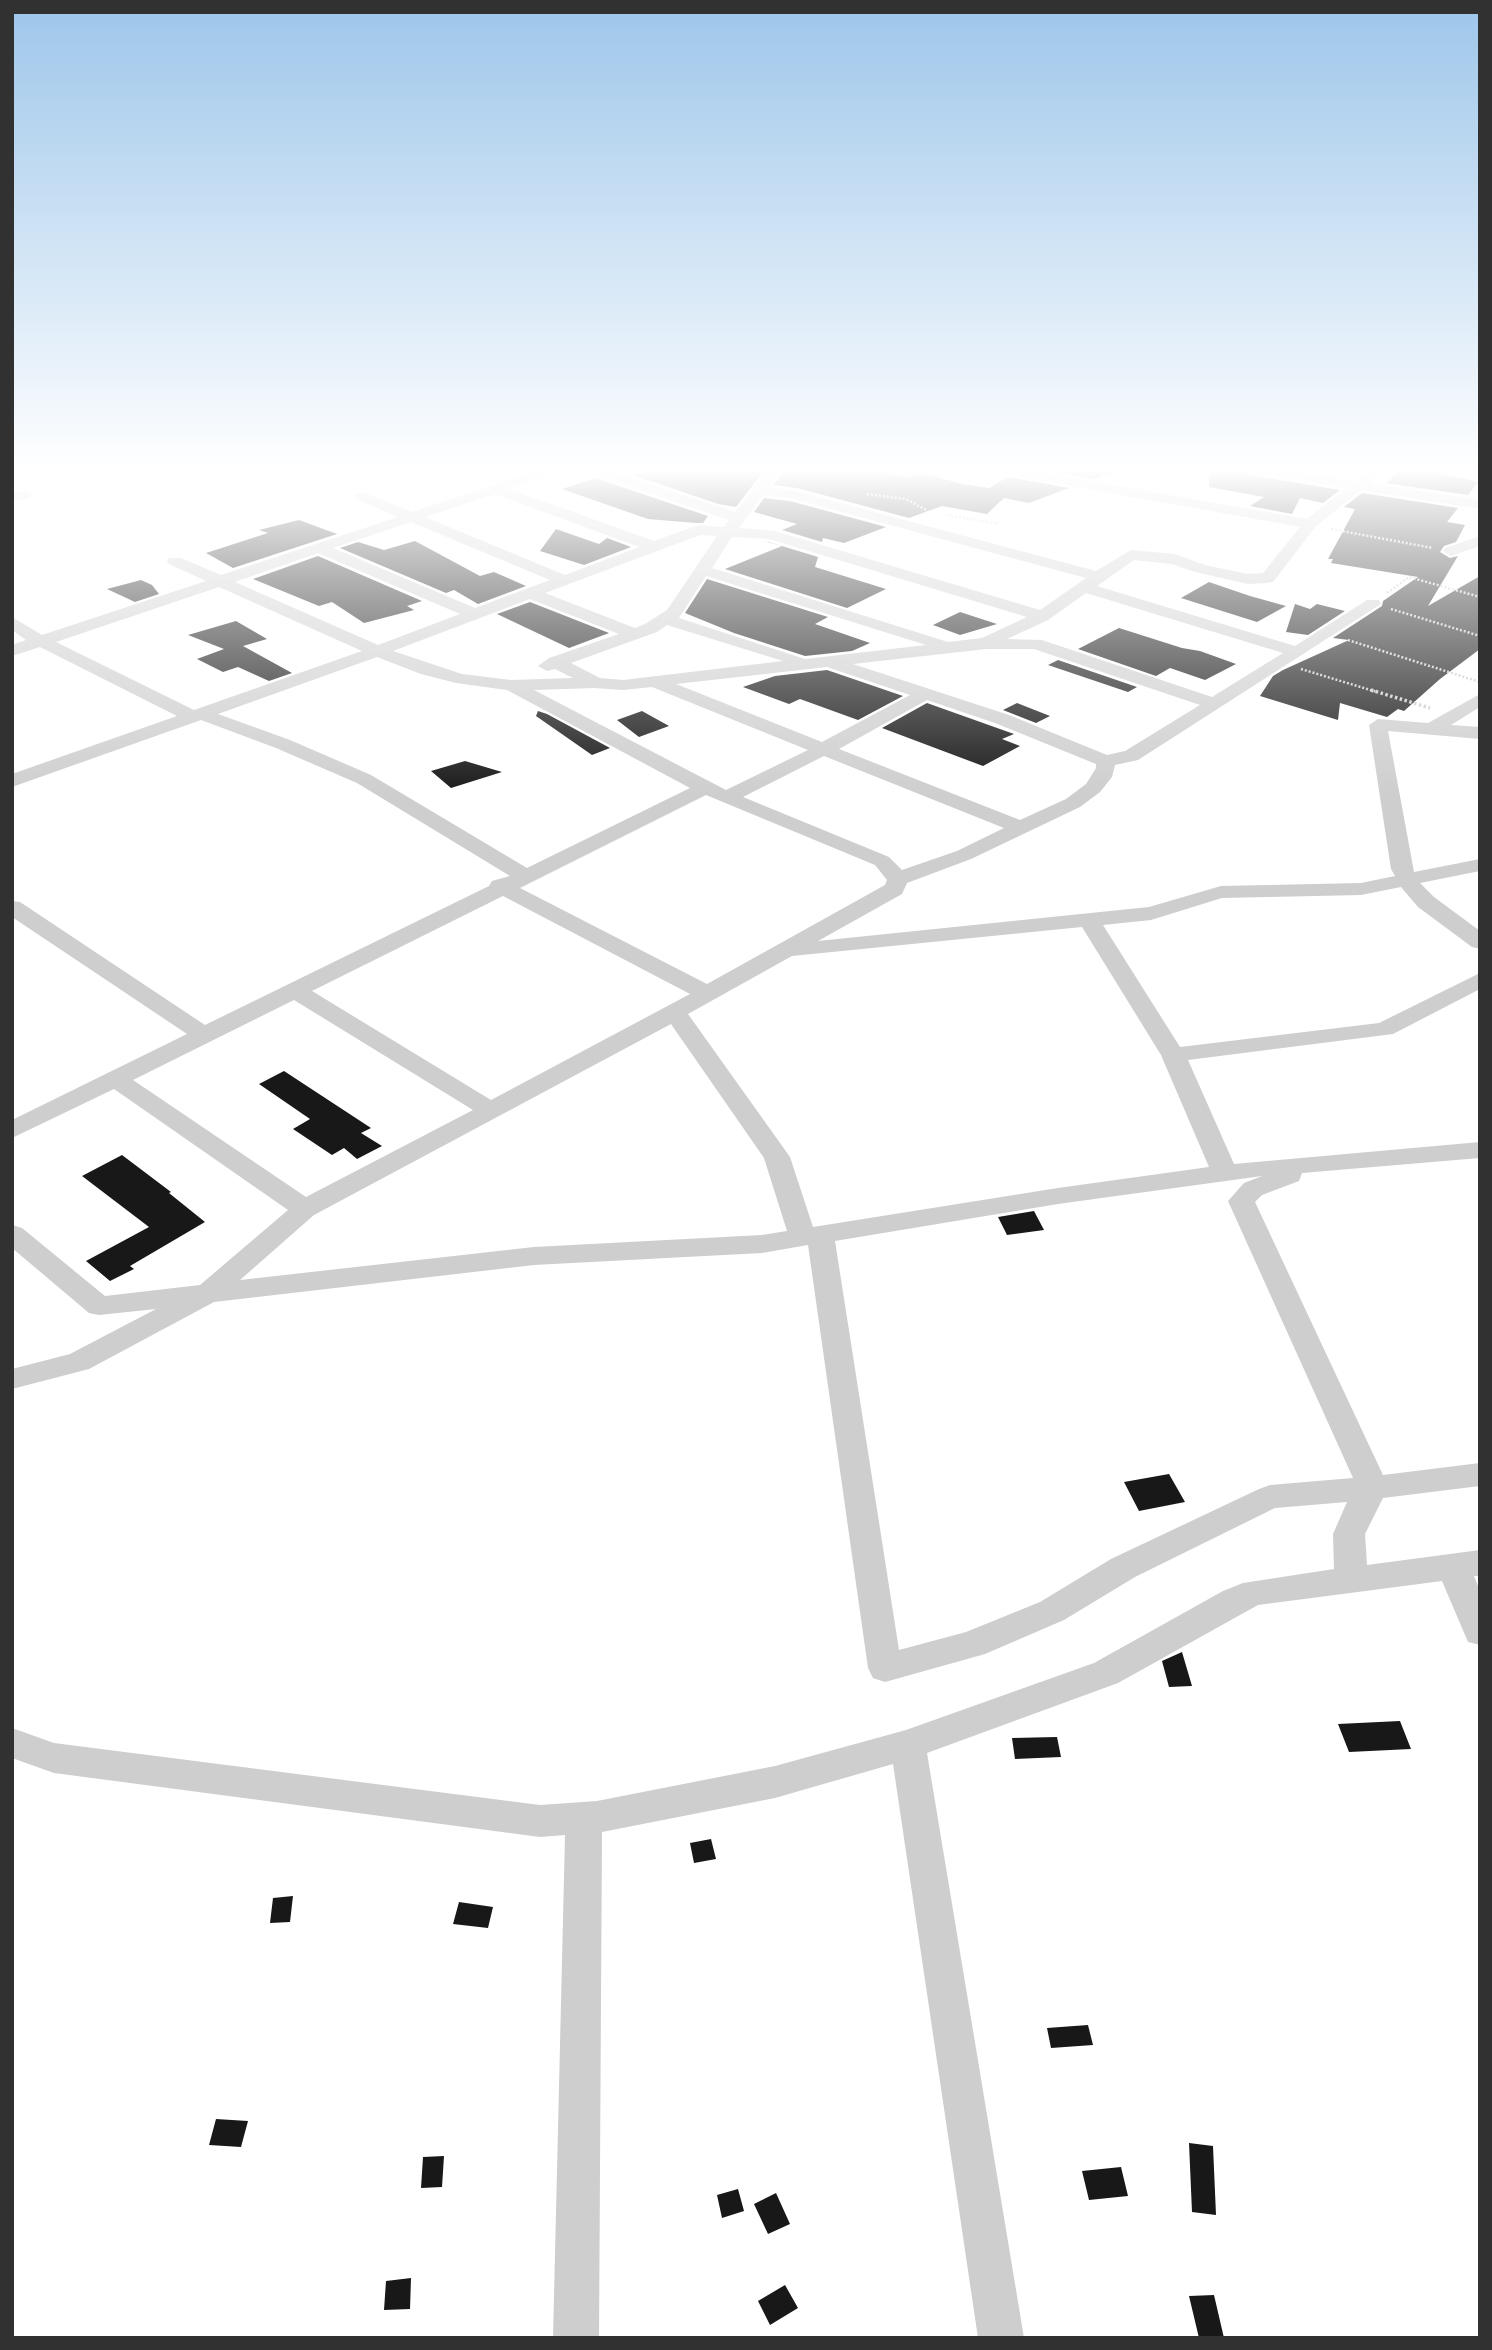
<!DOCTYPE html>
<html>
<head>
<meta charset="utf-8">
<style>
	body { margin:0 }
	#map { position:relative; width:1492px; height:2350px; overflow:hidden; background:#fff; font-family:"Titillium Web",sans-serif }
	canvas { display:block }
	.frame { position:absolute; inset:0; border:14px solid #313131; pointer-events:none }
</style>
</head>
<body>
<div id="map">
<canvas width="1492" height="2350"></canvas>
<div class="frame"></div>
</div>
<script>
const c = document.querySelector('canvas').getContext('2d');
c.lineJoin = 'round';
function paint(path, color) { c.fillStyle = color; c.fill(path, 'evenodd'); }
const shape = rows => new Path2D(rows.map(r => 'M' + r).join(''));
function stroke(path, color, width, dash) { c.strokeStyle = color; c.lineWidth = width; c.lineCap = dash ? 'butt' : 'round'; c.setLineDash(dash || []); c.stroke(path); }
paint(shape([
	[646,468,766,468,736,507,718,504,633,475,646,472],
	[786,468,865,468,906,477,919,472,962,484,989,488,1008,477,1069,488,1029,503,1004,498,987,514,942,506,909,518,797,488,774,485],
	[1043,468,1117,468,1118,470,1093,479,1043,470],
	[1210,468,1241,468,1250,475,1340,490,1323,503,1300,498,1292,514,1250,506,1264,497,1209,487],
	[1401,468,1439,473,1478,482,1468,495,1378,482,1387,483],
	[595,478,708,516,703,523,696,523,648,519,562,489],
	[1362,493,1458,508,1447,522,1465,525,1456,542,1444,546,1440,552,1450,558,1458,556,1428,606,1480,576,1480,649,1440,679,1404,711,1398,709,1387,717,1340,703,1338,720,1260,696,1273,676,1283,670,1349,640,1333,638,1382,606,1383,601,1418,577,1331,563,1333,559,1328,559,1355,509,1344,507],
	[764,498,790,501,886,527,844,543,823,538,822,542,782,530,797,524,754,512],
	[299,520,337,534,233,568,206,553,268,533,259,530],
	[556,529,599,544,607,538,631,547,584,565,540,551],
	[415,541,480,576,494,572,526,586,478,604,454,590,446,593,340,548,358,542,384,550],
	[764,541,769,542,818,557,815,567,886,589,847,608,725,569,782,546],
	[318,556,422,601,407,606,414,610,364,623,332,602,319,606,253,579],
	[707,579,828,617,815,624,870,643,852,651,805,656,734,633,685,613],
	[141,580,152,585,159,594,135,602,107,589],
	[1209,582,1250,596,1286,606,1257,622,1181,598],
	[530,602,609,633,569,648,497,614],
	[1295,604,1310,609,1317,604,1345,611,1308,635,1286,632],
	[960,612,997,624,960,635,933,625],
	[236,621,267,639,243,646,292,673,269,681,238,667,223,672,197,659,224,649,188,635],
	[1119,628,1182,648,1200,651,1236,664,1205,680,1170,668,1156,676,1078,649],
	[1058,660,1137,687,1128,692,1048,665],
	[827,670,903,696,858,720,800,699,789,704,743,687,775,676],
	[927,703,1014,734,1002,739,1020,746,983,766,882,728],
	[1017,703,1050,716,1036,723,1003,710],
	[538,711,547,714,610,748,592,755,536,716],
	[642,711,669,726,639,737,617,720],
	[465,761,502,772,451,788,431,771],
	[284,1071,371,1128,361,1133,382,1146,357,1159,344,1148,332,1155,293,1129,310,1119,259,1084],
	[122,1155,171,1192,169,1193,205,1222,130,1266,134,1269,110,1281,86,1261,149,1227,82,1176],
	[1034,1211,1044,1230,1007,1235,998,1217],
	[1169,1474,1185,1502,1139,1511,1124,1482],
	[1182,1652,1192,1686,1169,1687,1162,1661],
	[1400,1721,1411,1749,1349,1752,1338,1724],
	[1057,1737,1061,1757,1015,1759,1012,1738],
	[711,1839,716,1859,694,1863,690,1843],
	[293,1896,290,1922,270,1923,273,1898],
	[459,1902,493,1907,488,1928,453,1924],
	[1088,2025,1093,2045,1051,2048,1047,2028],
	[216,2119,248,2121,241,2147,209,2145],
	[1189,2143,1213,2146,1216,2215,1192,2212],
	[444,2156,442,2187,421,2188,423,2157],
	[1121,2167,1128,2196,1089,2200,1082,2171],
	[738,2189,744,2211,722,2218,717,2195],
	[776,2193,790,2224,768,2234,754,2204],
	[411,2278,410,2309,384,2310,386,2281],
	[785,2285,798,2308,770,2325,758,2301],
	[1214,2295,1224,2338,1199,2338,1189,2296]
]), '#181818');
stroke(shape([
	[867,494,906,499,928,511],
	[947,515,999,524],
	[1331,529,1433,548],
	[1387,593,1409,577,1480,597],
	[1391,609,1480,636],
	[1348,640,1480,682],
	[1301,669,1377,692]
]), '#cbcbcb', 2.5, [2, 2]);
stroke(shape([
	[1371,690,1430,708]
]), '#cbcbcb', 3.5, [2.5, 2.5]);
paint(shape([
	[544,468,564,468,509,489,654,541,698,525,724,527,729,520,584,471,582,468,602,468,735,512,769,468,783,468,769,487,796,491,1096,571,1131,550,1175,554,1205,565,1248,574,1263,573,1300,527,994,472,987,468,1016,468,1307,519,1346,488,1250,472,1243,468,1275,468,1355,481,1372,468,1387,468,1370,483,1480,500,1480,509,1361,490,1315,527,1274,581,1268,583,1248,584,1195,572,1172,564,1134,560,1097,586,1295,646,1367,600,1379,600,1381,604,1138,760,1115,765,1112,777,1100,792,1080,807,971,859,907,883,902,894,818,941,1149,907,1221,886,1361,883,1395,876,1391,869,1369,725,1378,719,1428,723,1480,694,1480,707,1451,725,1480,727,1480,739,1388,731,1414,872,1480,859,1480,871,1420,883,1434,897,1480,931,1480,949,1472,947,1418,907,1401,887,1361,895,1222,898,1151,920,1103,925,1180,1047,1379,1023,1480,973,1480,989,1393,1034,1188,1060,1234,1164,1480,1142,1480,1158,1302,1173,1299,1181,1262,1195,1255,1202,1383,1475,1480,1463,1480,1486,1383,1498,1365,1534,1367,1565,1480,1550,1480,1576,1474,1576,1480,1591,1480,1645,1468,1642,1442,1581,1258,1605,1118,1683,927,1753,1024,2338,978,2338,893,1764,775,1798,602,1832,599,2338,553,2338,565,1835,540,1837,54,1773,12,1758,12,1728,54,1743,540,1805,597,1801,775,1766,906,1730,1094,1663,1223,1591,1243,1583,1334,1569,1333,1534,1347,1502,1275,1508,1135,1577,1064,1620,985,1654,885,1682,873,1678,868,1668,808,1245,762,1253,534,1265,214,1302,89,1369,12,1389,12,1369,70,1354,156,1309,99,1315,89,1313,12,1248,12,1225,22,1228,105,1296,200,1285,288,1210,114,1089,12,1138,12,1120,187,1034,12,917,12,901,20,902,205,1025,489,886,492,881,510,876,357,783,276,748,201,720,12,787,12,774,177,716,40,647,12,656,12,645,26,640,12,630,12,617,42,635,206,581,169,564,167,561,169,558,181,558,221,575,398,517,356,499,354,496,356,493,366,493,412,512,544,468],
	[495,494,639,547,565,575,425,517,495,494],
	[763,495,790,498,1086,578,1040,610,775,531,739,528,763,495],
	[411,522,550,580,475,608,333,548,411,522],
	[700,535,717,536,667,610,645,624,635,628,545,593,700,535],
	[732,537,769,539,1027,617,982,638,948,642,712,568,732,537],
	[318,553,460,614,378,645,235,582,318,553],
	[706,576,926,645,805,659,679,618,706,576],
	[219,587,362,651,194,710,56,642,219,587],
	[1086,593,1283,653,1212,697,1042,640,1007,639,1048,620,1086,593],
	[530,599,619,634,549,658,538,666,547,671,555,669,573,678,511,680,462,674,393,651,530,599],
	[667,625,783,661,623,680,600,678,571,663,657,632,667,625],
	[986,649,1034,649,1200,705,1125,751,1107,755,1009,715,853,664,986,649],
	[377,657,421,674,456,683,507,690,690,788,527,868,371,775,290,740,218,714,377,657],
	[827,667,910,695,822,742,676,684,827,667],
	[652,687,808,750,726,790,534,690,594,688,623,690,652,687],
	[927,700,995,723,1096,764,1096,768,1086,784,1066,799,1020,820,839,749,927,700],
	[824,756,1004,828,957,851,902,870,889,857,743,797,824,756],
	[706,795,875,865,887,880,885,885,707,984,520,888,706,795],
	[503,896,690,994,491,1100,312,991,503,896],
	[1082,927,1161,1055,1209,1167,1058,1188,813,1227,790,1157,688,1014,792,956,1082,927],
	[294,1000,473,1110,306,1197,133,1080,294,1000],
	[671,1024,764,1158,787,1231,762,1235,534,1247,240,1280,314,1215,671,1024],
	[1262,1176,1244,1183,1228,1201,1353,1478,1270,1485,1259,1489,1111,1559,1040,1602,966,1632,899,1650,835,1241,1058,1204,1262,1176],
	[25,491,32,495,30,498,12,502,12,493,25,491],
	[1480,536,1480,546,1451,556,1443,551,1445,548,1480,536]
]), '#cecece');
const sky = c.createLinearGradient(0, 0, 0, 797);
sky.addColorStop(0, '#9dc6ea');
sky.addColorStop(0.59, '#fff');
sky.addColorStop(1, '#ffffff00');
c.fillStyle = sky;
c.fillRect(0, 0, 1492, 797);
</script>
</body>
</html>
